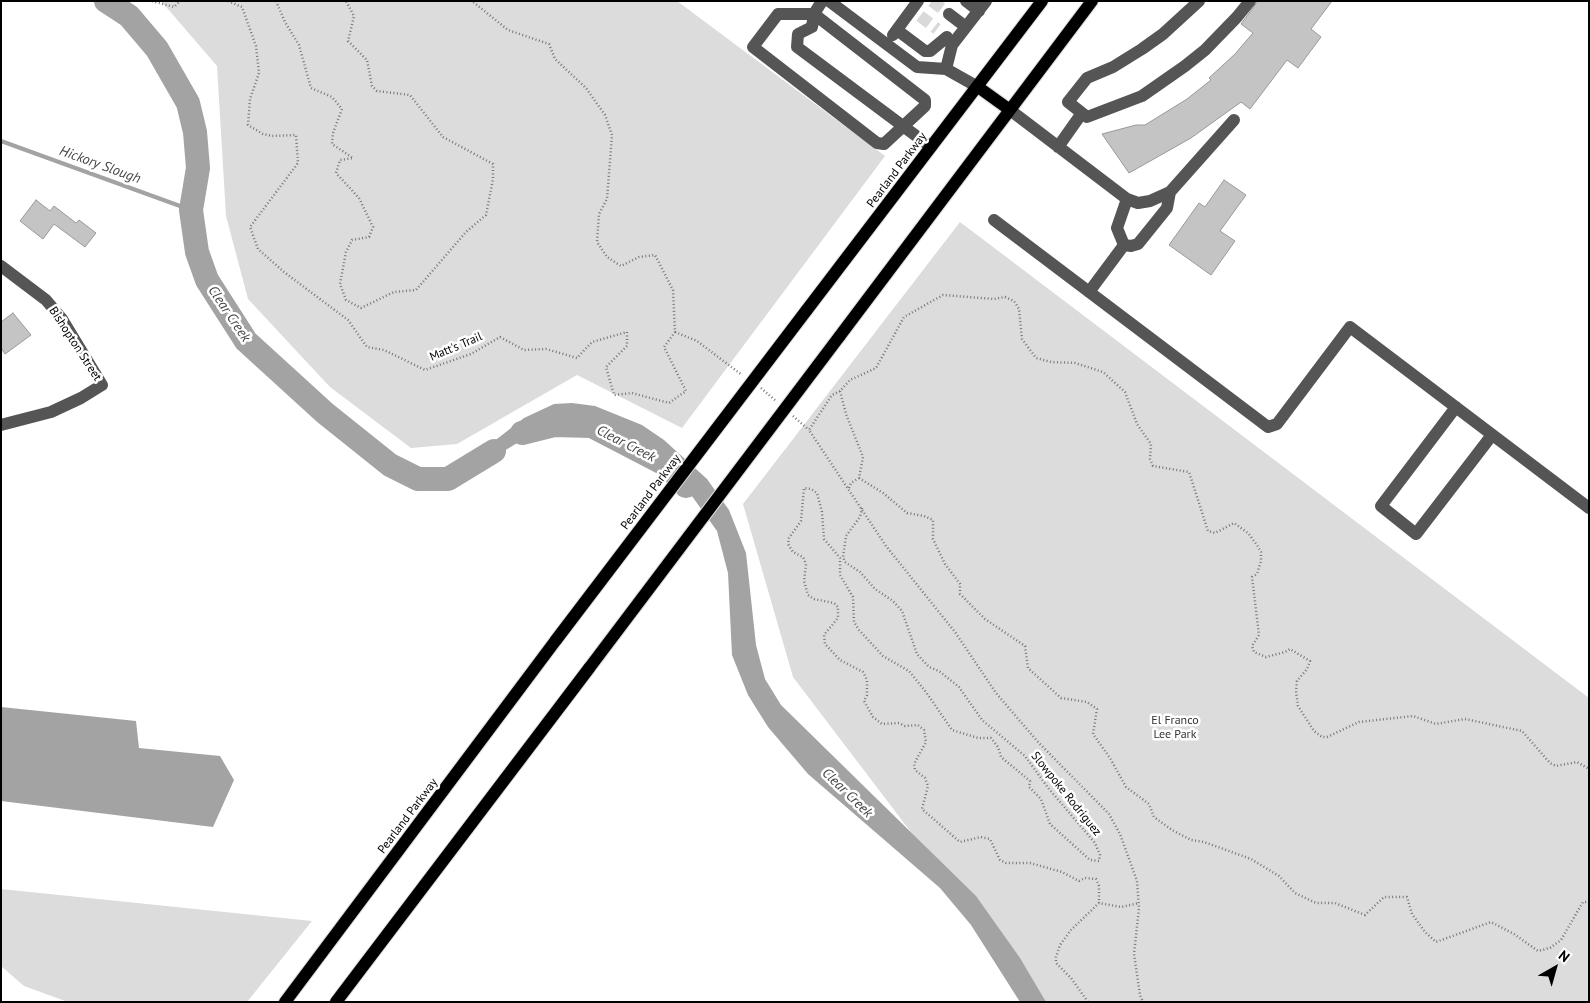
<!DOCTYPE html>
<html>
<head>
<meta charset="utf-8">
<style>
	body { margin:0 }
	#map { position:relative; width:1590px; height:1003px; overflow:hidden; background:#fff; font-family:"PT Sans",sans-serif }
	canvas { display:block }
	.frame { position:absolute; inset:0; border:2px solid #000; pointer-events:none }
	.north { position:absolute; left:1530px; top:943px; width:50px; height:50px; -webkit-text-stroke:4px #fff; paint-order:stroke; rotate:38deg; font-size:14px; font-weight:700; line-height:20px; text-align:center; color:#000 }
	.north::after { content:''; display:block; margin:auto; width:18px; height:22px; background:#000; clip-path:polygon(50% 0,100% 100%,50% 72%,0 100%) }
</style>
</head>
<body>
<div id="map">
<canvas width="1590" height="1003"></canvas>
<div class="frame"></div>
<div class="north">N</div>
</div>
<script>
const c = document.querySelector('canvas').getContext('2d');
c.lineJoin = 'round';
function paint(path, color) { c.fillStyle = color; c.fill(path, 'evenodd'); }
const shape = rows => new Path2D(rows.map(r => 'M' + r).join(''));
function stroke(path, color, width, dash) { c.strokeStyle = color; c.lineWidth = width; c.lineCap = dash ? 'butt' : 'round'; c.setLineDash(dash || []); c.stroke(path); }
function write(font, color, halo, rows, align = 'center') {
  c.font = font + ' "PT Sans",sans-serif'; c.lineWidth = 5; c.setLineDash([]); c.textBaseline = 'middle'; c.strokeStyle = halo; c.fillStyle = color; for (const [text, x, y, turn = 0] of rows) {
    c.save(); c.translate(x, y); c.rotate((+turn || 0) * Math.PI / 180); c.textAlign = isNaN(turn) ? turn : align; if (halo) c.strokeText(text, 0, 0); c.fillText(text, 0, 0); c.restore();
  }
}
paint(shape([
	[161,1,677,1,885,156,682,428,577,375,457,444,411,448,330,387,248,299,226,216,217,66],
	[960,222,1589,698,1589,1002,1028,1002,974,915,793,677,743,504],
	[1,889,312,921,247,1002,68,1002,24,986,1,966]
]), '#dcdcdc');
paint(shape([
	[572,403,595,406,642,425,664,440,707,479,729,510,746,553,756,645,765,679,781,705,976,896,1020,958,1046,1002,1020,1002,971,925,940,888,808,774,768,727,748,695,732,655,728,573,717,531,689,492,658,457,638,441,610,427,590,420,564,419,532,434,466,474,466,463,524,418,554,404],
	[1,707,136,721,139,748,220,756,234,780,213,827,1,801]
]), '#a3a3a3');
stroke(shape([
	[1,141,191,210]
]), '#a3a3a3', 4);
stroke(shape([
	[106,1,129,16,157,49,188,103,195,132,198,168,191,210,197,252,207,280,246,341,325,413,390,465,418,479,448,479,494,451],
	[522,433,554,425,592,426,667,465,686,486]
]), '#a3a3a3', 24);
const building = shape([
	[1258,1,1332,1,1311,29,1321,37,1298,68,1287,60,1250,109,1241,102,1191,138,1129,173,1102,134,1136,125,1145,125,1187,99,1211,80,1209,78,1235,54,1253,33,1241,24,1258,1],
	[1224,180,1246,195,1220,231,1235,241,1211,275,1169,245,1199,203,1205,207,1224,180],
	[36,200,50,211,54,206,76,223,79,220,96,233,85,247,54,224,43,239,20,221,36,200],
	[13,313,31,335,5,354,1,348,1,322,13,313]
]);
paint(building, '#c4c4c4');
stroke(building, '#999', 1);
stroke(shape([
	[932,1,949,14],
	[920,16,937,29]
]), '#d9d9d9', 12, [12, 6]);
const major = shape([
	[978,87,1010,110],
	[806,311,1042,1],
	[839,337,1092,1],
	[285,1002,556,640],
	[336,1002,590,667]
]);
stroke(major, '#dbdbdb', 14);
stroke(shape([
	[152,1,174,7,180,1],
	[228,1,242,7,256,46,259,73,250,99,248,125,263,134,272,136,296,135,298,163,250,227,258,249,284,272,348,320,367,347,384,350,425,370,471,354,500,337,524,350,546,349,577,358,592,342,627,332,627,346,606,367,614,395,632,393,669,403,686,391,664,347,675,332,673,290,655,255,639,257,621,266,607,257,597,242,599,214,607,199,612,135,605,115,586,88,555,59,549,44,508,30,472,1],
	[276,1,285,22,299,45,311,88,332,97,342,109,333,133,332,144,353,158,340,160,336,173,359,198,373,227,369,237,352,240,346,252,340,284,346,300,361,308,394,292,416,290,466,232,486,215,493,179,493,164,443,137,410,95,377,91,372,86,367,60,348,41,354,16,346,1],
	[675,332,697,341,742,375],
	[761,388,776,401],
	[840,391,832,395,809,430,886,546,955,632,996,693,1038,742,1109,814,1120,834,1137,881,1139,908,1134,954,1140,995,1143,1002],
	[793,416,809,430],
	[859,478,883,493,907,513,924,516,933,520,933,539,945,564,960,584,960,594,985,619,1025,646,1028,668,1061,698,1087,702,1097,709,1093,734,1110,758,1126,787,1149,804,1154,817,1172,830,1191,840,1204,842,1251,859,1279,876,1295,893,1316,903,1335,903,1365,915,1384,897,1407,897,1412,914,1425,932,1436,942,1491,922,1514,934,1538,951,1550,948,1561,940,1583,902,1589,902],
	[849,488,851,483,859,478,863,457,846,414,840,391,850,380,876,368,904,317,943,295,994,299,1005,297,1014,301,1019,309,1022,339,1036,358,1051,362,1075,363,1103,372,1125,392,1137,424,1151,444,1150,459,1153,466,1189,472,1208,531,1215,533,1234,523,1248,533,1257,545,1261,552,1261,561,1257,574,1252,577,1259,635,1252,646,1254,652,1266,657,1285,652,1290,649,1310,661,1307,669,1297,681,1296,691,1298,706,1314,731,1322,737,1327,737,1359,722,1413,716,1436,724,1465,719,1522,731,1550,763,1556,766,1577,762,1589,769],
	[862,508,860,517,846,536,843,557,845,562,860,572,875,589,893,601,902,611,917,654,929,667,939,671,959,687,982,720,1025,756,1049,789,1095,843,1100,855,1099,861,1090,860,1050,824,1041,799,1029,787,1030,781,1001,757,998,747,991,738,978,738,952,730,926,692,909,671,883,656,859,630,854,622,853,597,840,575,840,558,824,539,822,512,817,493,811,489,804,488,801,521,789,538,788,544,793,552,803,557,806,564,804,581,808,595,814,599,834,603,838,607,838,618,824,635,825,644,840,660,863,672,867,680,867,695,864,701,873,717,882,724,899,723,905,726,918,725,924,730,926,742,914,764,915,770,925,778,928,786,922,809,960,842,981,837,990,839,1000,860,1006,863,1030,863,1062,872,1079,881,1085,878,1096,879,1099,886,1099,903],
	[1088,1002,1071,978,1056,963,1056,957,1060,945,1071,930,1099,903,1121,907,1139,903]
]), '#777', 2.5, [1, 2.5]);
stroke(shape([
	[822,1,814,14,812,27,798,34,797,47,931,147],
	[829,1,917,67,946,69,978,87],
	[966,1,979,11],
	[1199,1,1163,34,1142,49,1113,67,1087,78,1068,102,1087,117,1142,96,1185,66,1205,50,1237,17,1250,1],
	[778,14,814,14,925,100,925,106,884,144,877,143,753,47,778,14],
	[949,14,966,27],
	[897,30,925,51,930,51,947,37],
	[893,35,918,1],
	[946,69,952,45,986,1],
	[1010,110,1127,199,1138,203,1150,201,1170,192,1234,120],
	[1058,147,1082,113],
	[1127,199,1117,228,1124,245,1131,246,1138,244,1167,208,1170,192],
	[994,220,1268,427,1277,424,1350,327,1589,508],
	[1,266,46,300,62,319,102,385,81,398,51,412,1,425],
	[1089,292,1124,245],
	[1456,407,1381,506,1416,534,1492,435]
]), '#555', 12);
stroke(major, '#000', 12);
const majorBridge = shape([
	[556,640,806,311],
	[590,667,839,337]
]);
stroke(majorBridge, '#dbdbdb', 14, []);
stroke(majorBridge, '#000', 12);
write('12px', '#000', '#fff', [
	["Pearland Parkway",897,170,-53],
	["Bishopton Street",75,344,57],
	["Matt's Trail",456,347,-23],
	["Pearland Parkway",651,492,-53],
	["Slowpoke Rodriguez",1066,794,51],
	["Pearland Parkway",408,816,-53]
]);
write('12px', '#333', '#fff', [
	["El Franco",1175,721],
	["Lee Park",1175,735]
]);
write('italic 14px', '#444', '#fff', [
	["Hickory Slough",100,165,20],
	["Clear Creek",229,314,56],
	["Clear Creek",626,444,27],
	["Clear Creek",847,793,44]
]);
</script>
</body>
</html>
